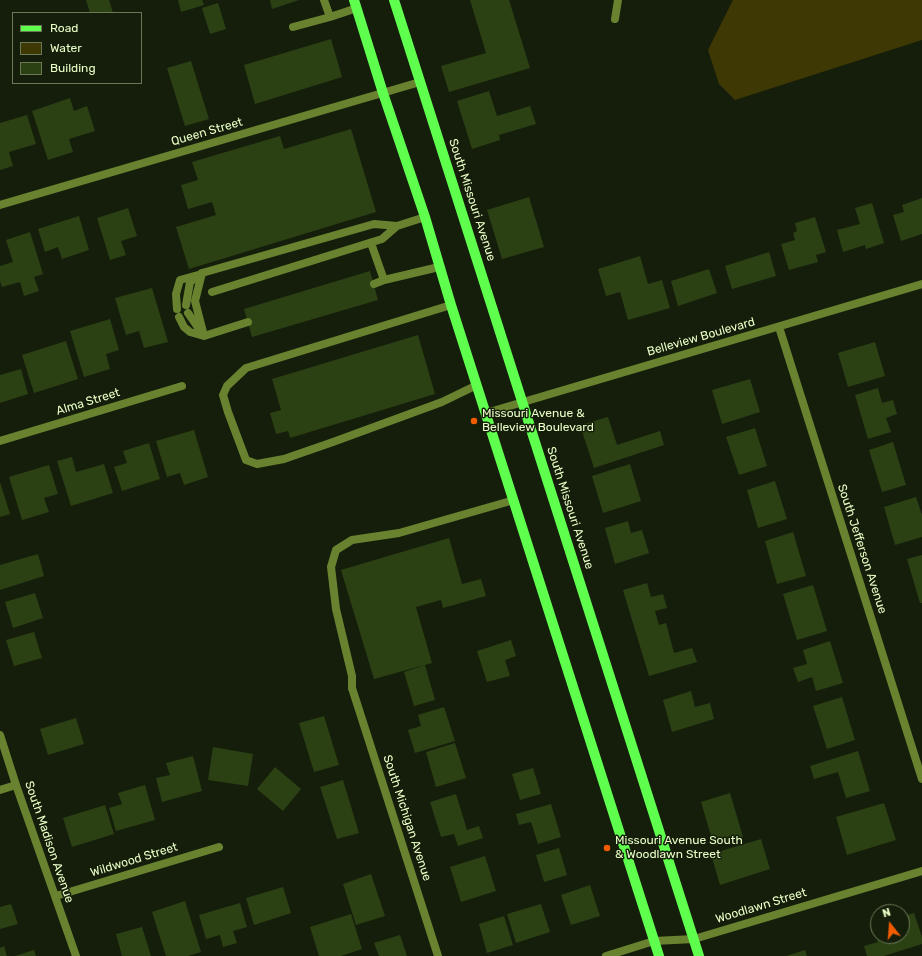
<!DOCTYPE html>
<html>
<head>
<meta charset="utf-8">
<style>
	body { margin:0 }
	#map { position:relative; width:922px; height:956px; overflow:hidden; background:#151e0a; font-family:Rubik,sans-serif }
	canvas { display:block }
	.legend { position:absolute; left:12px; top:12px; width:130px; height:72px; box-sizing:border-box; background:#151e0a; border:1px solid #6a7856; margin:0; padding:5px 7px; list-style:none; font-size:12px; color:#e9ffc7 }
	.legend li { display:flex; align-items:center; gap:8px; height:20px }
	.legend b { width:20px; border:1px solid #6a7856 }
	.north { position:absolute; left:870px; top:904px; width:40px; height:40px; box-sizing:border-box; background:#151e0a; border:1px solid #6a7856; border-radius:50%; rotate:343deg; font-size:11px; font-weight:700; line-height:16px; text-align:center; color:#e9ffc7 }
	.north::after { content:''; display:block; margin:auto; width:14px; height:18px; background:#f25c00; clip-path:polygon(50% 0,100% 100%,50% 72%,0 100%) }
</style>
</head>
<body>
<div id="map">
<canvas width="922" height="956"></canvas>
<ul class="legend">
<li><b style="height:5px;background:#5fff4e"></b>Road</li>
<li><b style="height:11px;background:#3d3804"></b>Water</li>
<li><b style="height:11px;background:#2b4114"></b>Building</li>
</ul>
<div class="north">N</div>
</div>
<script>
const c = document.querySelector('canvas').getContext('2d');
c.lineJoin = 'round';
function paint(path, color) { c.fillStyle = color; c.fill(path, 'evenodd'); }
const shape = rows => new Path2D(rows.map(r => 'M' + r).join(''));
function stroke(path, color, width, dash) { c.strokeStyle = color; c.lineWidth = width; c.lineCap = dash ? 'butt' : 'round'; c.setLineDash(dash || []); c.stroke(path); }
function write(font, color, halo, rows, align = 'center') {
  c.font = font + ' Rubik,sans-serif'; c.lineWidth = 3; c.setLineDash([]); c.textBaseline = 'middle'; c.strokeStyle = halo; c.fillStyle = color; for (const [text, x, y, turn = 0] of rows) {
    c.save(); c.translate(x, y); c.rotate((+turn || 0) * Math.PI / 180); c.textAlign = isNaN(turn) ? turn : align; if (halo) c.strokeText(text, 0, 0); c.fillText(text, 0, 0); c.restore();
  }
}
paint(shape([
	[733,0,922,0,922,40,735,100,719,84,708,50]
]), '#3d3804');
paint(shape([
	[86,0,109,0,113,13,90,13],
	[178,0,202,0,204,5,181,12],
	[270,0,299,0,272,9],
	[470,0,509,0,530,68,449,92,441,66,486,53],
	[218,3,226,29,210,34,202,8],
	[331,39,342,77,255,104,244,65],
	[191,61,209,119,185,126,167,68],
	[489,91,497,116,530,106,536,124,499,135,500,140,472,149,457,101],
	[70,98,74,111,87,106,95,131,69,139,73,152,48,160,32,111],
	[27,115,36,144,9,152,13,166,0,170,0,123],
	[351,129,376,212,189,269,176,227,216,215,212,202,188,209,181,185,198,180,192,162,280,136,284,149],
	[529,197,544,247,502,259,487,210],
	[922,198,922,234,901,241,893,215,904,212,902,205],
	[872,203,884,243,866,249,865,245,843,252,837,230,860,224,855,208],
	[128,208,137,236,121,241,126,255,110,260,97,218],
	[79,216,89,250,62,259,58,247,45,252,38,229],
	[815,217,826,252,816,255,818,262,789,270,781,244,795,240,793,233,797,231,795,223],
	[30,232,43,274,34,277,39,291,24,296,20,282,2,287,0,281,0,266,13,262,6,240],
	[769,252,776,276,732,289,725,266],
	[640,256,648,284,662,280,670,308,628,320,620,292,606,296,598,269],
	[709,269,717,293,678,306,671,281],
	[370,271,378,300,252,337,244,309],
	[152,288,168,342,144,348,139,331,126,335,115,298],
	[110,319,119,350,106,354,110,369,84,377,70,331],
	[418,335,435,394,290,438,288,431,276,434,270,413,281,410,272,379],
	[66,341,78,379,34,393,22,355],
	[875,342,885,376,848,387,838,353],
	[21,369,28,394,0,403,0,375],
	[750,379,760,412,722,424,712,390],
	[878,388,882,403,893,400,897,414,886,418,891,432,868,439,855,395],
	[608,417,617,445,660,431,664,445,594,468,580,425],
	[755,428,767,466,739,475,726,437],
	[194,430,208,477,184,485,180,473,167,477,156,441],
	[893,442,906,485,882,492,869,450],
	[149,443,160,479,122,491,114,467,127,463,123,451],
	[72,457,76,472,104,464,113,493,71,506,57,461],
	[630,464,641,501,603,513,592,476],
	[49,465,58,494,44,498,49,512,22,520,9,477],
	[775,481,787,519,758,528,747,490],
	[0,482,10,514,0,517],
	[916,497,922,515,922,537,895,545,884,507],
	[628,521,631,533,642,530,649,553,615,564,605,528],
	[793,532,806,576,777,584,765,541],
	[449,538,462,584,481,579,486,596,443,608,441,600,416,607,432,663,374,679,341,570],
	[38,554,44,576,0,590,0,565],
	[922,555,922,603,920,603,907,559],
	[647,583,651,597,663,594,667,608,655,611,659,625,666,623,674,653,692,648,697,662,649,676,623,590],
	[813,585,827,631,797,640,783,594],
	[35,593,43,618,13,628,5,602],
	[34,632,42,658,14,666,6,640],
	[511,640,516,656,505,660,510,676,487,682,477,651],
	[830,641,843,683,816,691,812,677,798,682,793,668,807,664,803,650],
	[425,665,435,700,414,706,404,672],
	[691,691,695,707,710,703,714,719,672,732,663,700],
	[842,697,855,740,827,749,813,706],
	[444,707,455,741,415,753,408,730,421,726,418,715],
	[324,716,339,765,314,772,299,723],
	[76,718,84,744,48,755,40,729],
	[455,743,466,778,436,787,426,752],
	[213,747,253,754,248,786,208,780],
	[858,751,870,791,846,798,838,772,814,779,810,766],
	[193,756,202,791,162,802,156,778,170,775,166,763],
	[275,767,301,789,283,811,257,789],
	[533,768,541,794,520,800,512,774],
	[343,780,359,833,337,839,320,787],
	[145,785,155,820,116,831,109,808,122,804,118,793],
	[730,793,743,837,714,846,701,802],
	[456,794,467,830,479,826,483,838,458,846,454,834,441,837,430,802],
	[884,803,896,840,847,855,836,817],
	[551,804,561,837,538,844,531,822,519,825,516,814],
	[105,805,114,834,72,847,63,818],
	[761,839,770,869,720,885,711,854],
	[559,848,567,875,544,882,536,855],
	[485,856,496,891,461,902,450,867],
	[371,874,385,916,356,925,343,884],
	[590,885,600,916,571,925,561,895],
	[283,887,291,913,254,925,246,898],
	[185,901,201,952,188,956,166,956,152,912],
	[240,903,247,927,233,931,237,943,223,947,220,935,206,939,199,915],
	[11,904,18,924,0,929,0,907],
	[541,904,550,932,516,943,507,914],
	[914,913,922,937,922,944,884,956,867,956,864,946,878,942,873,927,878,925,878,936,902,936,902,917],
	[351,914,362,949,341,956,319,956,310,927],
	[504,916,513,945,487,953,479,924],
	[142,927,151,956,122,956,116,934],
	[400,935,407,956,379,956,374,943],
	[4,946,7,956,0,956,0,948],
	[34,950,36,956,15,956],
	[805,950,807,956,786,956]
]), '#2b4114');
stroke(shape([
	[324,0,330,17,357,8],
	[615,19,618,0],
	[293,27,330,17],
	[371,243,384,280],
	[374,284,384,280,439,267],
	[212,292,382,239,397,226,425,217],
	[186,305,190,282,202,273,374,224,397,226],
	[451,305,246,368,227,386,223,395,228,412,246,460,257,464,284,459,333,442,442,402,477,385],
	[177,309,176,294,180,280,198,275],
	[188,313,204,336,248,322],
	[179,317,184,327,190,332,204,336,195,301,202,273],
	[352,688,352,676,336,609,331,567,336,550,352,540,399,533,514,500]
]), '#688230', 8);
stroke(shape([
	[0,205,420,82],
	[779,327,922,779],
	[486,413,922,284],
	[0,441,182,386],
	[352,688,438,956],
	[0,735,16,785,76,956],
	[0,790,16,785],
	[56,896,219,847],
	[606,956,654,941,694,939,922,871]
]), '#688230', 8);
stroke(shape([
	[354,0,383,93,425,217,451,305,659,956],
	[394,0,699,956]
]), '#5fff4e', 10);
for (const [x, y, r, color] of [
	[474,421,4,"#f25c00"],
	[607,848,4,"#f25c00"]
]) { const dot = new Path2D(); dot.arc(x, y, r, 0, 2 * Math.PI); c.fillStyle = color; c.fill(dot); stroke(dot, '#151e0a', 1.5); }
write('12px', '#e9ffc7', '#151e0a', [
	["Queen Street",207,132,-16],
	["South Missouri Avenue",472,200,72],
	["Belleview Boulevard",701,337,-16],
	["Alma Street",88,402,-17],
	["South Missouri Avenue",570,508,72],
	["South Jefferson Avenue",862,549,72],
	["South Michigan Avenue",407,818,72],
	["South Madison Avenue",49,842,71],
	["Wildwood Street",134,860,-17],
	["Woodlawn Street",761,906,-17]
]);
write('12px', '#e9ffc7', '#151e0a', [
	["Missouri Avenue &",482,414],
	["Belleview Boulevard",482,428],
	["Missouri Avenue South",615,841],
	["& Woodlawn Street",615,855]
], 'left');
</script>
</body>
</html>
